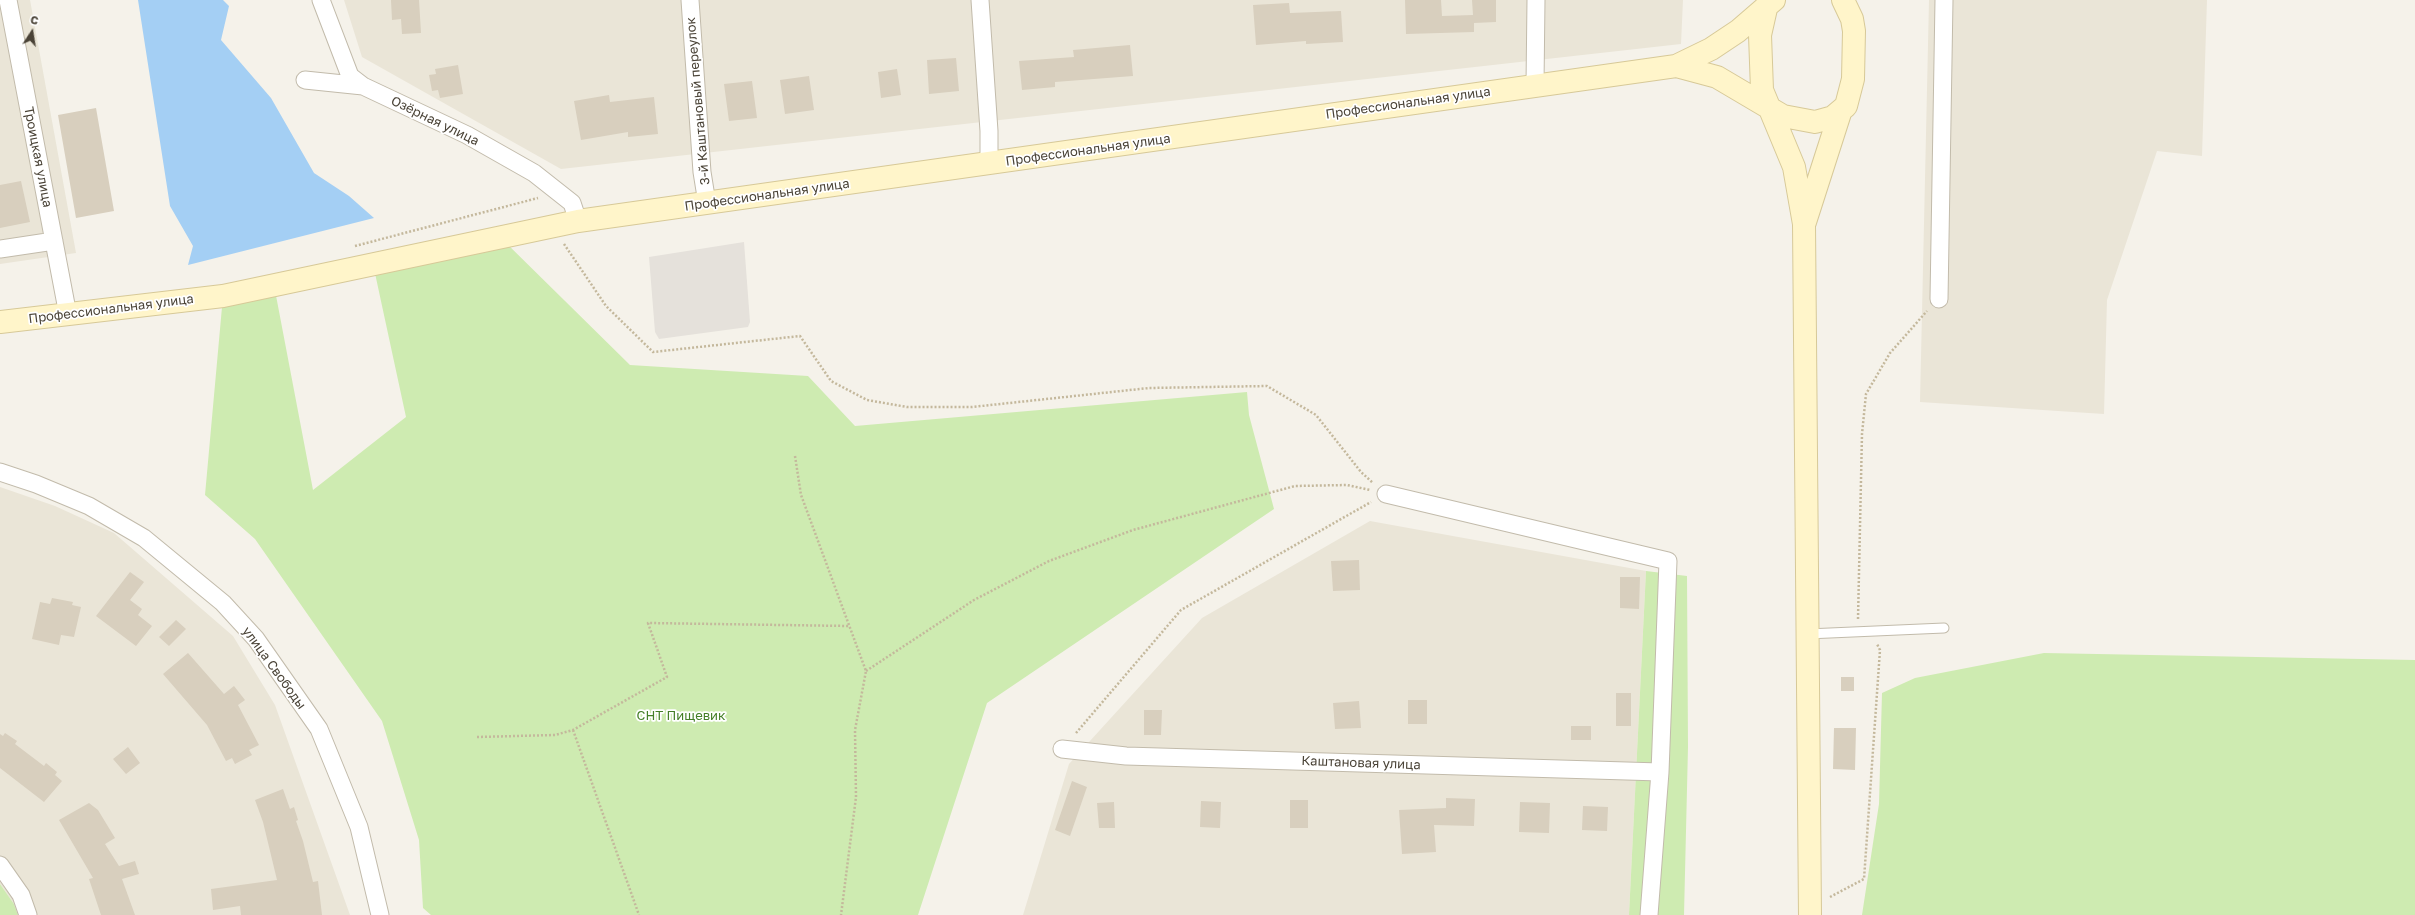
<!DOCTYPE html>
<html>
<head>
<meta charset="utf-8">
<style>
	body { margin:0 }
	#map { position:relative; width:2415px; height:915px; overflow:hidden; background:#f5f2ea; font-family:"Golos Text",sans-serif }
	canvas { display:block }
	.north { position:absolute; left:12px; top:12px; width:40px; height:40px; -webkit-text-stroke:3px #fff; paint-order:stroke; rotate:12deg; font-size:11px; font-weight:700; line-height:16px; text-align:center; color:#4a4337 }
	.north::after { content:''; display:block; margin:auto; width:14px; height:18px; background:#4a4337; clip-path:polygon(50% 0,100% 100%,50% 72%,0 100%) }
</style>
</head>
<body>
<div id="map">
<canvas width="2415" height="915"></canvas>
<div class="north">С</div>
</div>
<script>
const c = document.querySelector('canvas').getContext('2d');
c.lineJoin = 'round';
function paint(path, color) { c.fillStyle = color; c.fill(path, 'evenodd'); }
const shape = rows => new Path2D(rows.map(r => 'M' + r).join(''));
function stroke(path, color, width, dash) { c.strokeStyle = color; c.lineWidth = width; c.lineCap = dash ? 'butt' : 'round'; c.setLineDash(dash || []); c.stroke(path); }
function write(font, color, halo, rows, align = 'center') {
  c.font = font + ' "Golos Text",sans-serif'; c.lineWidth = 3.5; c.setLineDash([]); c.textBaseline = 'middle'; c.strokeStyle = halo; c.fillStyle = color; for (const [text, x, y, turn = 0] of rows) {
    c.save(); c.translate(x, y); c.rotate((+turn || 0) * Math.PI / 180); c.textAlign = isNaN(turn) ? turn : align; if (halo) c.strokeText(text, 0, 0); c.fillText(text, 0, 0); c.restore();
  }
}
paint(shape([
	[0,0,30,0,76,253,0,264],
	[344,0,1683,0,1681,44,561,169,362,57],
	[1929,0,2207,0,2202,156,2157,151,2107,300,2104,414,1920,402],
	[0,487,55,506,114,533,233,636,275,705,350,915,18,915,14,904,0,884],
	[1370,521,1646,571,1629,915,1023,915,1069,764,1202,618]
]), '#eae5d7');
paint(shape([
	[744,242,750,322,748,327,659,339,655,332,649,257]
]), '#e5e1db');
paint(shape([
	[499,236,630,365,808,376,855,426,1247,392,1249,415,1274,509,987,703,918,915,431,915,423,908,419,840,382,721,255,539,205,495,223,296,274,285,313,490,406,417,373,264],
	[1646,571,1687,576,1688,747,1684,915,1629,915],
	[2044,653,2415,660,2415,915,1862,915,1879,804,1882,693,1915,678],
	[0,884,14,904,18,915,0,915]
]), '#ceebb1');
paint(shape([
	[138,0,223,0,229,6,221,40,271,98,314,173,349,196,374,218,188,265,193,246,170,206]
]), '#a4cff4');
paint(shape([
	[391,0,419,0,421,33,402,34,401,19,392,20],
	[1405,0,1441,0,1442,16,1473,15,1472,0,1496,0,1496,22,1474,23,1474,32,1406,34],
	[1289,3,1290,13,1341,11,1343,42,1306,44,1306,41,1256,45,1253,5],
	[1130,45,1133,76,1055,82,1055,87,1022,90,1019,61,1074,57,1073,50],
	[956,58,959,91,929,94,927,60],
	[458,65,463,94,440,98,438,90,432,91,429,75,436,74,435,69],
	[897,69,901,95,881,98,878,72],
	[809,76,814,110,785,114,780,80],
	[752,81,757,118,729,121,724,84],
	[609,95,610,102,654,97,658,134,628,137,628,132,581,140,574,101],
	[96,108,114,211,76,218,58,115],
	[21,181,30,222,0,228,0,185],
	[1359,560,1360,590,1333,591,1331,561],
	[130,572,144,582,130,600,142,609,138,615,152,626,136,646,96,616],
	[1620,577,1640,577,1639,609,1620,608],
	[52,598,73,602,72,605,81,607,74,637,61,635,59,645,32,639,40,602,50,604],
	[176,620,186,629,169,646,159,637],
	[188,653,224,694,234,686,245,700,238,705,259,745,249,750,252,755,235,764,232,758,226,761,207,725,163,674],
	[1841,677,1854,677,1854,691,1841,691],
	[1616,693,1631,693,1631,726,1616,726],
	[1408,700,1427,700,1427,724,1408,724],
	[1359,701,1361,728,1335,729,1333,703],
	[1144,710,1162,710,1161,735,1144,735],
	[1571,726,1591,726,1591,740,1571,740],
	[1834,728,1856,728,1855,770,1833,769],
	[5,733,17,741,15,744,44,766,46,763,57,772,55,775,62,781,44,802,0,768,0,734,3,736],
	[128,747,140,763,126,774,113,759],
	[1072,781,1087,787,1070,836,1055,830],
	[283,789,290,809,294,807,298,820,296,821,303,841,313,882,318,881,322,915,241,915,240,906,213,910,211,889,277,880,263,822,255,800],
	[1446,798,1475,799,1474,826,1434,825,1436,852,1402,854,1399,810,1446,808],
	[1290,800,1308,800,1308,828,1290,828],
	[1201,801,1221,802,1220,828,1200,827],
	[1114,802,1115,828,1099,828,1097,803],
	[1520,802,1550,803,1549,833,1519,832],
	[89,803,98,810,115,838,105,844,119,866,135,861,139,874,122,879,135,915,101,915,89,879,93,878,59,820],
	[1583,806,1608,807,1607,831,1582,830]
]), '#d8cfbe');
const lane = shape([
	[1807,634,1944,628]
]);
const street = shape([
	[8,0,68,315],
	[321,0,350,76,363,86,467,135,534,173,572,203,578,221],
	[690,0,702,172,707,203],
	[980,0,989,131,989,164],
	[305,80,363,86],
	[1535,85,1536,0],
	[0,249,54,241],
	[1939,299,1944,0],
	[0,472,36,484,89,506,144,538,223,603,256,639,319,729,359,827,380,915],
	[1386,494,1668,561,1660,772,1649,915],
	[1062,749,1126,756,1660,772],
	[0,865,21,895,28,915]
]);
const secondary = shape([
	[1767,4,1760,35,1762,90,1794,167,1804,224,1810,915],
	[1676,66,1717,77,1783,116,1815,122,1833,117,1846,106,1853,79,1854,31,1852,19,1843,0],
	[1805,222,1840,113],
	[0,322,223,296,578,221,1676,66,1711,49,1738,31,1774,0]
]);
stroke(lane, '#c2bbab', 11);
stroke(street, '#c2bbab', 19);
stroke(secondary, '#d7c998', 24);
stroke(shape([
	[564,244,606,306,653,352,800,336,831,381,867,400,907,407,972,407,1149,388,1267,386,1316,415,1361,472,1373,483],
	[355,246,538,198],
	[795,456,801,495,866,671,855,730,856,797,841,915],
	[1858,619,1862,434,1866,394,1890,353,1927,311],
	[866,671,974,600,1049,561,1133,530,1295,486,1347,485,1370,490],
	[573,730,639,915],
	[1076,733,1181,610,1371,502],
	[477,737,555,735,573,730,667,677,648,623,849,626],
	[1830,897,1864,879,1880,650,1877,644]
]), '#c4b89c', 2.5, [2, 2]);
stroke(lane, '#fff', 9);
stroke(street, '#fff', 17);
stroke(secondary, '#fff5ca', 22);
write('13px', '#4a4337', '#fff', [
	["3-й Каштановый переулок",698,101,-95],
	["Профессиональная улица",1408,103,-8],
	["Озёрная улица",435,121,26],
	["Профессиональная улица",1088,150,-8],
	["Троицкая улица",38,157,79],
	["Профессиональная улица",767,195,-8],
	["Профессиональная улица",111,309,-7],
	["улица Свободы",274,668,54],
	["Каштановая улица",1361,763,2]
]);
write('13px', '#447f27', '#fff', [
	["СНТ Пищевик",681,716]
]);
</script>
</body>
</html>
